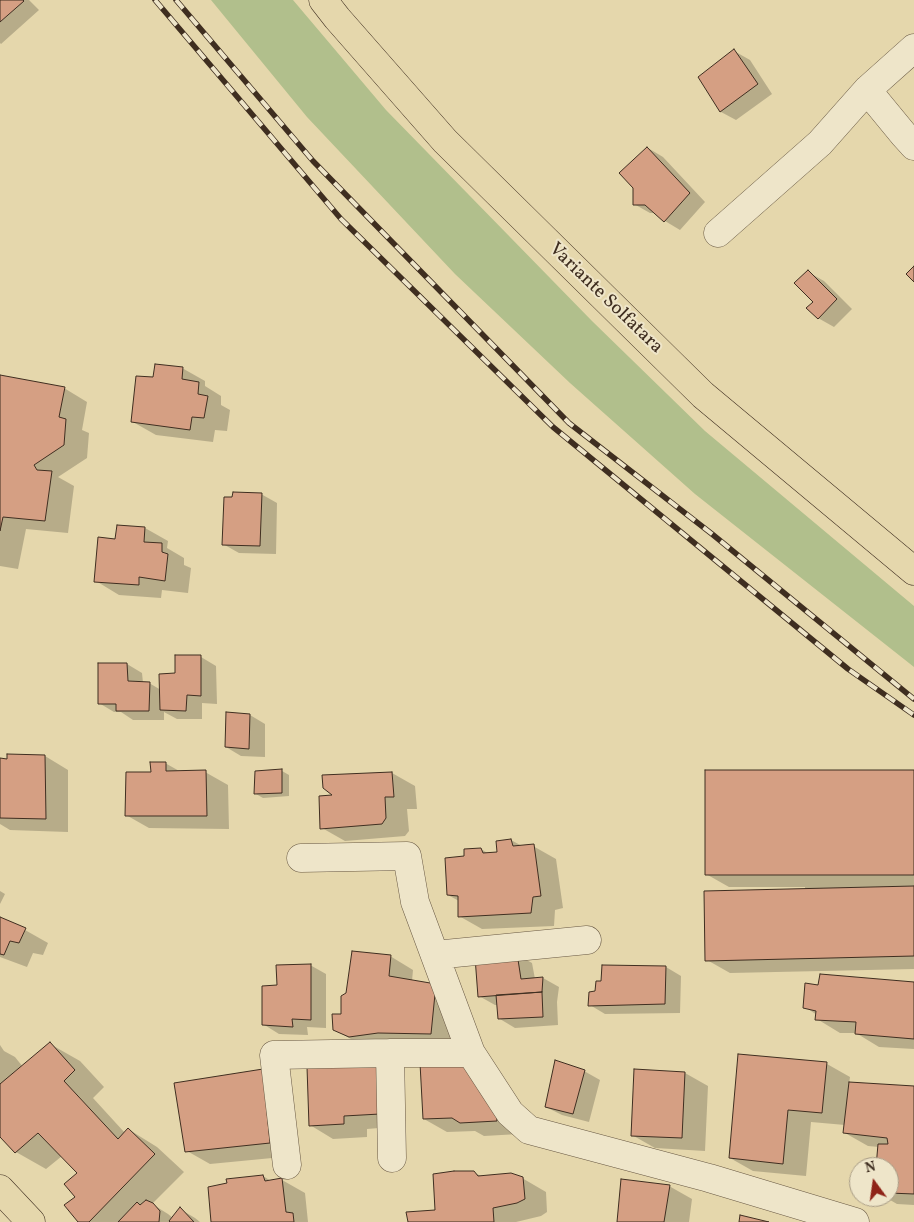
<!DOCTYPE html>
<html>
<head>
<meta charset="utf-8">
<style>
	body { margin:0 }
	#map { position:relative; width:914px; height:1222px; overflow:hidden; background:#e5d7ac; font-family:Vollkorn,serif }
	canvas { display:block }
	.north { position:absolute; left:849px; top:1157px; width:50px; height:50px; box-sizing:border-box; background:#eee5c9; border:1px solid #a89c85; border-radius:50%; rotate:346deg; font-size:14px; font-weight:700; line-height:20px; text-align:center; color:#3f2e20 }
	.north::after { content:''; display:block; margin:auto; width:18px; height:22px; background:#8f2418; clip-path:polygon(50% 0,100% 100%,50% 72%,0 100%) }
</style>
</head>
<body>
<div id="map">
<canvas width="914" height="1222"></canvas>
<div class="north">N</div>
</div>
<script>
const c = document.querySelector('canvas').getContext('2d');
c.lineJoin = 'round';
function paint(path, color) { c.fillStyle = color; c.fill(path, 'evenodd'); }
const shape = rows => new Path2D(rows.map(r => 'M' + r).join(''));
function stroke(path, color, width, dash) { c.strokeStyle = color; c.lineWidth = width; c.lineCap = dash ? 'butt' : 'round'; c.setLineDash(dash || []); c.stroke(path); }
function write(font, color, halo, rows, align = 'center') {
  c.font = font + ' Vollkorn,serif'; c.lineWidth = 4; c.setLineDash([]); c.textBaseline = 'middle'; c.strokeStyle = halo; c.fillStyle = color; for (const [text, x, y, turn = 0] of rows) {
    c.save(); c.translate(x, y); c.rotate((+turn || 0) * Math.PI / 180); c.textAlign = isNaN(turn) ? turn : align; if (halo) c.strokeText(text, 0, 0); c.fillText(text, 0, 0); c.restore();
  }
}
paint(shape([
	[211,0,293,0,386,110,592,321,705,431,914,606,914,667,695,494,570,383,455,274,307,117]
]), '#b1bf8c');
paint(shape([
	[0,0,29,0,39,10,1,44,0,43],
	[734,51,750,60,772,94,736,120,721,112,700,78],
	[648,148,663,157,705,202,680,230,665,221,657,213,650,213,634,204],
	[808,272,824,281,852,309,834,327,818,318],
	[182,368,205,381,205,386,221,396,221,405,230,410,227,431,215,430,213,442,156,435,133,422,154,379],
	[0,376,64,388,87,402,82,430,89,433,87,458,58,477,74,486,68,533,26,529,18,569,0,566],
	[261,494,277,503,276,554,239,553,223,544],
	[118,526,145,528,168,541,167,548,184,558,184,565,191,568,188,593,162,590,161,598,119,595,96,581,116,540],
	[201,657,216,666,217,704,202,703,202,719,177,719,164,712,164,720,133,720,121,712,114,712,99,703,127,664,142,673,143,683,149,683,161,690,176,674],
	[250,715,265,724,265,757,241,756,226,747],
	[45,756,68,770,68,832,10,830,0,824,0,760],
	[165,763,181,772,205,772,228,785,229,829,149,828,126,815,152,773],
	[282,771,289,775,289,796,263,798,256,794],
	[914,772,914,969,730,973,707,960,805,890,805,887,729,887,706,874],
	[392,773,415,786,417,809,407,809,409,831,405,836,345,841,322,828,336,796,324,776],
	[511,840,522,846,533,846,556,859,563,908,555,910,554,926,482,929,459,916,459,901,448,895,465,857,481,849,489,854,498,853],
	[0,891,5,894,0,904],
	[0,918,25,930,48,943,43,955,33,953,27,967,0,957],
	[516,954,532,963,535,979,543,978,559,987,557,1002,558,1025,515,1028,500,1019,498,1005,495,1005,479,996],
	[390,956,413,970,412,981,436,985,454,1047,358,1043,335,1030,342,1016],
	[310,965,326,974,326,1028,307,1027,308,1035,279,1034,263,1024,278,987],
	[666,967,681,976,680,1013,605,1014,590,1005],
	[914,983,914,1049,879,1047,856,1033,840,1033,817,1019,817,1015,805,1007,819,987],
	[50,1044,80,1061,104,1087,93,1098,125,1133,128,1129,157,1147,184,1172,152,1204,168,1214,173,1218,180,1209,195,1218,200,1222,80,1222,77,1197,78,1173,62,1156,46,1169,16,1152,0,1136,0,1045,4,1051,15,1057,23,1067],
	[739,1055,827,1064,850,1077,849,1084,914,1088,914,1205,897,1204,885,1197,889,1197,889,1167,877,1167,879,1147,868,1146,845,1133,845,1125,811,1122,806,1176,753,1171,730,1158],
	[421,1064,519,1134,484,1136,475,1131,447,1132,424,1119],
	[309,1068,403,1126,367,1129,367,1137,333,1139,310,1125],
	[262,1070,293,1156,210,1164,187,1151],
	[584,1071,600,1080,589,1122,562,1115,546,1107],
	[685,1073,708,1086,705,1151,655,1148,632,1135],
	[474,1172,482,1177,522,1178,546,1192,547,1212,541,1216,516,1222,409,1222,436,1211],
	[263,1176,271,1181,282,1180,305,1193,308,1222,213,1222],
	[669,1186,692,1199,689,1222,618,1222]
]), '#0003');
const building = shape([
	[0,0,23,0,24,1,0,22,0,0],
	[734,49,758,84,720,112,698,77,734,49],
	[647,147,690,193,664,222,645,205,633,205,633,188,619,173,647,147],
	[914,266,914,282,906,274,914,266],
	[808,270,837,299,818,319,806,308,813,302,794,283,808,270],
	[155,364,183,367,182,379,199,382,198,394,208,396,204,418,192,417,190,430,131,422,136,376,153,377,155,364],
	[0,375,65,387,59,417,66,419,64,445,34,465,37,470,52,471,45,521,3,517,0,531,0,375],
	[233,492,262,493,260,546,222,545,224,497,232,497,233,492],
	[117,525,145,527,144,542,162,543,162,552,168,554,165,581,139,577,139,585,94,582,98,537,115,539,117,525],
	[175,655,201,655,201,696,187,695,186,711,160,710,159,674,175,673,175,655],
	[98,663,127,663,128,681,150,682,149,711,116,711,116,704,98,704,98,663],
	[226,712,250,714,249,749,225,747,226,712],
	[7,754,45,755,46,819,0,818,0,758,7,759,7,754],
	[150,762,166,762,166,771,206,770,207,816,125,816,126,772,151,772,150,762],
	[282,769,282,793,254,794,255,771,282,769],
	[705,770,914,770,914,875,705,875,705,770],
	[392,772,394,797,385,797,386,818,382,824,320,829,319,796,332,795,323,788,322,775,392,772],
	[511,839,513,846,534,844,541,896,533,897,531,913,458,917,458,896,447,895,445,858,464,856,464,849,481,848,483,853,497,852,496,841,511,839],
	[914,886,914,956,705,961,704,891,914,886],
	[0,917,26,928,19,943,10,941,4,955,0,954,0,917],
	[352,951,391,955,389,976,436,984,431,1034,378,1033,349,1037,333,1030,332,1014,341,1014,341,996,346,993,352,951],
	[517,953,521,979,543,977,542,992,478,997,475,957,517,953],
	[311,964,311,1020,292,1019,293,1027,262,1025,262,986,277,985,276,965,311,964],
	[602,965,666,966,665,1004,588,1006,589,992,595,991,596,981,601,981,602,965],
	[820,974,914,982,914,1039,855,1034,856,1022,815,1020,816,1011,803,1008,805,983,818,985,820,974],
	[542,992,543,1017,498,1019,496,995,542,992],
	[50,1042,75,1070,64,1081,118,1139,128,1128,155,1154,89,1222,78,1222,64,1205,75,1197,64,1184,77,1173,38,1133,15,1153,0,1137,0,1084,50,1042],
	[738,1054,827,1062,822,1113,788,1110,783,1164,729,1158,738,1054],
	[555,1060,585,1070,573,1114,545,1107,555,1060],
	[464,1061,495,1098,497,1121,460,1123,452,1118,423,1119,420,1063,464,1061],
	[378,1064,380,1114,344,1116,344,1124,309,1126,307,1067,378,1064],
	[263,1069,270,1143,185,1152,174,1083,263,1069],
	[634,1069,685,1072,682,1138,631,1136,634,1069],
	[849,1082,914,1086,914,1194,889,1193,889,1167,876,1167,878,1144,888,1144,887,1138,843,1133,849,1082],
	[454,1171,474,1171,478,1176,511,1173,523,1177,525,1199,517,1203,493,1208,494,1222,408,1222,406,1212,435,1210,433,1174,454,1171],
	[263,1175,265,1181,282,1178,286,1212,293,1213,294,1222,211,1222,208,1187,227,1183,226,1179,263,1175],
	[621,1179,670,1185,664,1222,617,1222,621,1179],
	[146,1200,153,1203,160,1211,159,1222,118,1222,137,1202,140,1205,146,1200],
	[180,1207,194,1222,170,1222,169,1221,180,1207],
	[740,1215,769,1222,739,1222,740,1215]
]);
paint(building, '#d59f83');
stroke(building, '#3f2e20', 1);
const minor = shape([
	[914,48,867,90,904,135,914,146],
	[718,233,820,143,867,90],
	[301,858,407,856,415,902,471,1053,510,1113,529,1130,709,1178,855,1222],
	[435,955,587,940],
	[390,1053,392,1158],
	[287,1165,274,1055,390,1053,471,1053]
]);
const major = shape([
	[323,0,337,18,445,141,703,395,914,571],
	[0,1189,31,1222]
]);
stroke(minor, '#685843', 29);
stroke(major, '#3f2e20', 29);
stroke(minor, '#eee5c9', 28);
stroke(major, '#e5d7ac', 28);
const rail = shape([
	[155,0,341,219,553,427,848,669,914,715],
	[176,0,313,161,569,423,712,534,914,699]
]);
stroke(rail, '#3f2e20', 5.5);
stroke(rail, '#eee5c9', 4, [11]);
write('19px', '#3f2e20', '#eee5c9', [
	["Variante Solfatara",605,299,44]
]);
</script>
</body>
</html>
